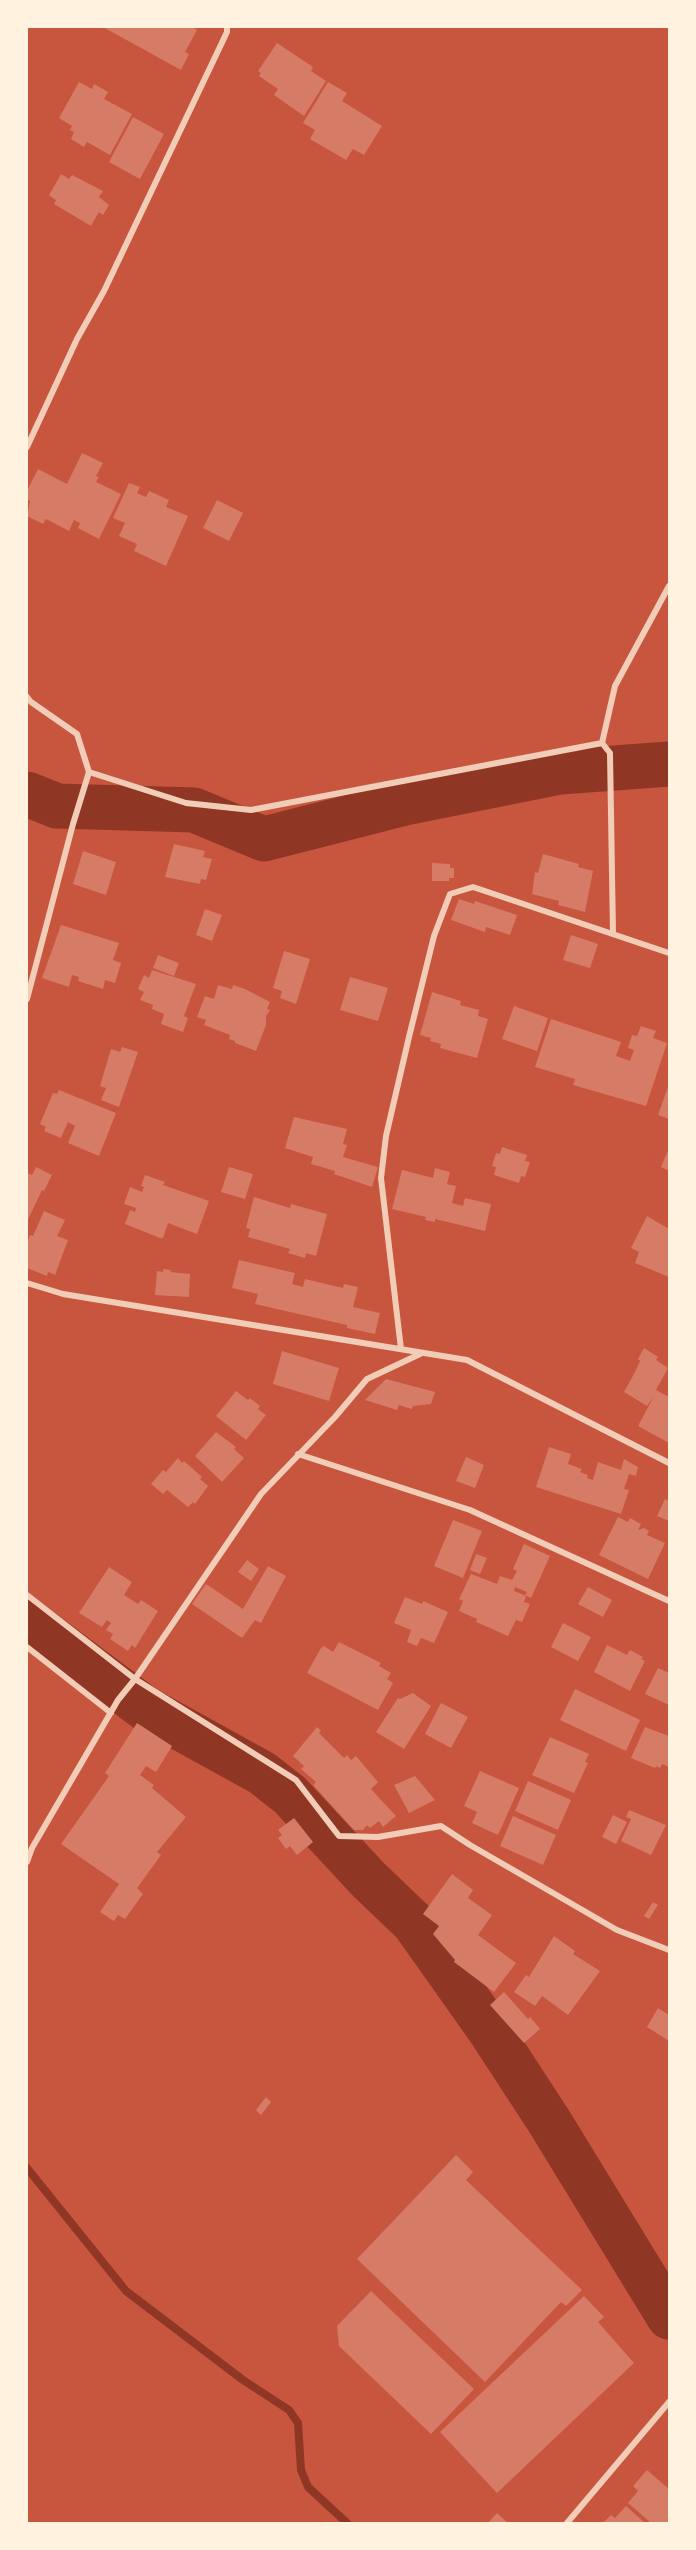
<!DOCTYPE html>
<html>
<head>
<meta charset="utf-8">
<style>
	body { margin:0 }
	#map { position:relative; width:696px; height:2550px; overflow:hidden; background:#c8553d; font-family:"Golos Text",sans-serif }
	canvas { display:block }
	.frame { position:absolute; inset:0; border:28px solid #fff3e0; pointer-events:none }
</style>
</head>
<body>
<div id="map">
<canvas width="696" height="2550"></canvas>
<div class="frame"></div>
</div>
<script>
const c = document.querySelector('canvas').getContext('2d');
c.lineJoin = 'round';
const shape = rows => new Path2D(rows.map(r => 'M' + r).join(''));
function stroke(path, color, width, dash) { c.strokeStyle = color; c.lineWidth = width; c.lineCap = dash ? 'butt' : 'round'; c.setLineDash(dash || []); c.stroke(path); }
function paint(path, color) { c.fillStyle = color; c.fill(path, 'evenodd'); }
stroke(shape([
	[27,2168,126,2291,243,2380,289,2410,298,2423,301,2470,308,2487,347,2523]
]), '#8f3625', 8);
stroke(shape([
	[27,794,57,806,194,810,264,839,405,803,560,772,669,764],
	[27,1620,146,1709,262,1773,290,1795,369,1880,414,1923,489,2029,549,2121,669,2317]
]), '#8f3625', 45);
paint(shape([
	[103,27,192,27,197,30,185,52,189,54,181,70],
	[277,43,313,67,311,71,326,81,304,116,274,95,278,89,259,76,261,73,258,71],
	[79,82,92,89,94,84,108,92,104,99,132,114,110,155,87,142,84,147,71,139,74,132,70,130,72,126,59,118],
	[328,82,347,93,342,101,382,126,364,155,353,149,346,160,310,139,315,130,303,123],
	[133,117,164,134,140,179,109,162],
	[61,174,69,179,72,175,103,191,99,197,109,205,103,215,99,212,91,226,54,204,56,200,49,195],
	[82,453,103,463,96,476,99,477,96,482,121,494,99,539,78,528,80,523,74,520,69,531,46,519,43,524,27,516,30,501,27,500,27,491,38,469,67,484],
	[129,483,140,487,137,493,146,497,149,491,169,500,166,507,188,516,166,566,134,551,137,544,119,536,125,523,113,518],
	[217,500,243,513,229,541,203,528],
	[174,844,205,851,203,857,212,859,206,880,201,879,200,884,165,877],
	[83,851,116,862,106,895,73,884],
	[543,854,579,864,578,867,593,871,585,912,558,905,559,901,532,894,535,872,538,873],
	[432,863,450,864,450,868,454,868,454,878,449,878,449,881,432,881],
	[459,899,474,904,475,901,517,915,510,935,486,927,485,932,451,920],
	[205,909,222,915,212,941,196,935],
	[61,925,119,943,113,960,121,963,115,983,105,980,103,989,78,981,79,977,72,975,69,987,42,978],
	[571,935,598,944,590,968,563,960],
	[284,951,310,959,296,1004,280,998,282,991,273,988],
	[158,955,179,963,174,976,153,968],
	[152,970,196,984,184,1016,188,1018,183,1032,161,1024,164,1014,152,1009,153,1005,140,1000,144,992,138,989,144,975,149,978],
	[350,977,388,988,378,1021,340,1010],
	[218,985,232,989,233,985,245,989,270,1002,267,1009,270,1010,266,1016,266,1025,256,1051,235,1043,235,1041,229,1039,230,1035,204,1025,206,1020,197,1017,205,996,214,999],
	[432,992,461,1001,460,1005,479,1010,478,1016,488,1019,477,1058,440,1048,441,1044,430,1041,431,1038,420,1035],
	[514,1006,548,1018,537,1051,502,1039],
	[551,1019,621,1042,616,1056,630,1061,634,1050,628,1048,632,1035,637,1036,641,1026,656,1031,653,1038,667,1043,646,1106,573,1085,575,1079,535,1067],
	[122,1047,138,1052,119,1107,101,1100,106,1088,100,1086,111,1049,120,1052],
	[669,1084,669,1119,658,1115],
	[59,1090,116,1113,99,1156,68,1143,75,1126,68,1122,61,1138,44,1131,46,1127,40,1124,53,1093,57,1094],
	[294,1117,347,1129,343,1144,347,1145,343,1157,378,1167,372,1187,334,1174,335,1171,311,1164,313,1157,285,1148],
	[502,1147,527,1155,525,1161,530,1162,525,1177,521,1176,519,1183,494,1175,496,1167,492,1166,496,1153,500,1154],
	[669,1148,669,1171,661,1167],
	[36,1167,52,1175,44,1191,42,1190,27,1222,27,1173,32,1175],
	[229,1167,253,1174,245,1199,221,1192],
	[435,1168,450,1172,447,1184,456,1186,452,1203,463,1206,465,1198,491,1204,485,1231,435,1219,435,1222,425,1220,426,1217,392,1209,402,1170,433,1178],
	[145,1175,165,1182,163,1185,209,1201,197,1234,168,1223,163,1238,160,1238,125,1224,130,1210,135,1212,136,1208,124,1204,130,1187,142,1192,144,1187,141,1186],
	[254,1197,290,1208,291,1204,327,1214,316,1256,306,1253,305,1258,288,1253,290,1249,248,1237,250,1229,246,1228],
	[44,1211,65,1220,57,1236,68,1240,55,1275,48,1272,47,1276,27,1268,27,1243,30,1235,33,1236],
	[647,1216,669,1229,669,1277,635,1263,639,1252,631,1248],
	[239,1260,295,1273,292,1284,303,1287,305,1279,343,1288,344,1284,358,1287,353,1307,380,1313,375,1334,347,1328,347,1325,255,1304,258,1294,232,1288],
	[163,1269,171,1270,170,1272,190,1274,189,1297,155,1295,157,1271,163,1272],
	[644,1348,658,1357,656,1360,668,1368,656,1390,669,1397,669,1443,638,1426,654,1396,647,1406,624,1392,635,1372,640,1361,638,1359],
	[282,1351,339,1368,329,1401,273,1384],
	[386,1379,435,1392,431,1404,413,1406,412,1409,399,1405,397,1410,365,1400],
	[236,1391,248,1400,250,1398,260,1406,258,1409,266,1415,246,1440,216,1416],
	[216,1432,236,1447,234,1449,244,1458,222,1482,195,1456],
	[549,1447,571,1454,568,1464,582,1469,580,1472,588,1475,587,1478,593,1480,598,1462,621,1470,624,1459,638,1467,636,1476,629,1474,624,1489,629,1490,621,1514,536,1487],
	[466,1457,484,1465,475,1488,456,1481],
	[178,1458,182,1463,184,1461,202,1477,200,1479,208,1486,195,1504,193,1502,188,1507,167,1490,163,1494,151,1484,163,1470,166,1472],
	[665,1499,669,1501,669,1521,657,1516],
	[618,1517,628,1522,630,1518,641,1524,638,1530,644,1528,649,1531,647,1535,665,1543,648,1579,599,1555],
	[453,1520,482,1531,463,1578,434,1566],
	[524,1544,550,1556,531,1598,525,1595,527,1592,515,1587,514,1591,526,1596,524,1602,530,1604,522,1622,516,1620,508,1636,476,1622,477,1619,459,1611,463,1601,459,1599,471,1574,497,1584,500,1576,512,1580,517,1571,513,1569],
	[476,1554,487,1558,480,1574,470,1570],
	[247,1560,259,1569,251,1581,238,1572],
	[268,1566,286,1576,261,1623,255,1620,242,1638,192,1604,206,1584,243,1609],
	[109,1567,132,1582,124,1595,138,1604,141,1600,158,1611,135,1648,132,1645,128,1651,110,1639,113,1634,106,1630,111,1623,107,1620,102,1627,79,1613],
	[588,1587,612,1600,603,1617,578,1604],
	[405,1597,422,1604,423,1601,448,1612,434,1643,421,1638,417,1646,407,1642,411,1630,394,1623],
	[563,1623,591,1637,578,1661,551,1647],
	[339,1642,381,1663,379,1666,391,1673,387,1679,393,1683,378,1710,307,1673,321,1648,324,1646,333,1652],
	[607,1645,627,1655,630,1650,643,1657,641,1659,645,1661,630,1691,594,1672],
	[658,1668,669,1673,669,1705,645,1694],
	[575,1689,640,1720,626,1751,560,1720],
	[413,1693,431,1706,404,1749,376,1732,398,1698,400,1699],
	[441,1703,468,1717,451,1748,425,1734],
	[137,1723,172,1746,156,1772,146,1766,140,1775,154,1785,152,1788,186,1817,157,1852,161,1855,137,1888,143,1894,125,1919,118,1915,114,1921,100,1912,119,1884,61,1844,109,1776,105,1773],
	[317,1727,321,1731,319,1733,344,1758,347,1755,351,1760,356,1756,378,1782,371,1789,396,1816,383,1827,379,1821,370,1828,367,1825,363,1830,354,1830,313,1785,316,1782,301,1769,304,1766,293,1756],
	[645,1727,669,1736,669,1767,662,1764,660,1768,656,1766,655,1768,631,1758],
	[550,1737,589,1754,585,1762,588,1763,574,1793,532,1775],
	[480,1771,519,1788,498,1835,472,1823,477,1812,464,1806],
	[415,1776,435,1800,409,1813,394,1785],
	[528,1781,571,1800,558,1830,515,1811],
	[629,1810,666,1825,651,1855,621,1841,631,1819,626,1817],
	[613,1815,627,1822,616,1844,602,1837],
	[513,1816,556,1835,543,1865,500,1846],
	[294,1818,313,1842,297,1855,290,1846,286,1849,278,1838,282,1835,278,1830],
	[452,1874,473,1890,468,1898,492,1915,478,1935,516,1963,494,1992,454,1962,455,1960,433,1934,439,1926,423,1914],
	[653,1902,658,1905,649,1919,644,1916],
	[554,1936,575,1951,573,1954,600,1971,568,2015,542,1996,535,2006,514,1992,526,1975,529,1977],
	[504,1992,528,2019,530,2017,540,2029,524,2043,490,2005],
	[658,2008,669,2015,669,2041,647,2027],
	[266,2097,271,2102,261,2115,256,2110],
	[456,2155,473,2172,466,2180,582,2290,566,2306,561,2302,485,2382,357,2259],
	[371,2291,474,2389,431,2434,339,2346,337,2326],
	[584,2296,604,2317,598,2322,634,2363,497,2493,440,2432],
	[647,2470,669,2489,669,2523,651,2523,628,2503,638,2491,633,2486],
	[626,2506,645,2523,603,2523,611,2515,615,2518],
	[497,2513,508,2523,488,2523]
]), '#d67c66');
stroke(shape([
	[27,447,77,339,104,291,227,32,227,27],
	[27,697,31,702,77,734,89,772,73,824,27,999],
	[602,743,610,753,613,934],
	[602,743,615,686,669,586],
	[89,772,186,803,251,810,602,743],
	[27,1283,63,1294,467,1360,669,1463],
	[401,1349,381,1178,386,1136,409,1037,434,936,450,894,473,887,669,953],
	[298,1454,470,1510,669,1601],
	[27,1595,135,1679,296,1780,339,1836,378,1837,441,1826,470,1845,617,1930,669,1950],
	[27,1647,111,1713],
	[27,1862,32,1848,118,1700,135,1679,261,1494,335,1417,367,1379,420,1354],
	[567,2523,669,2402]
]), '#f1ccb7', 6);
</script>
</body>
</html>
